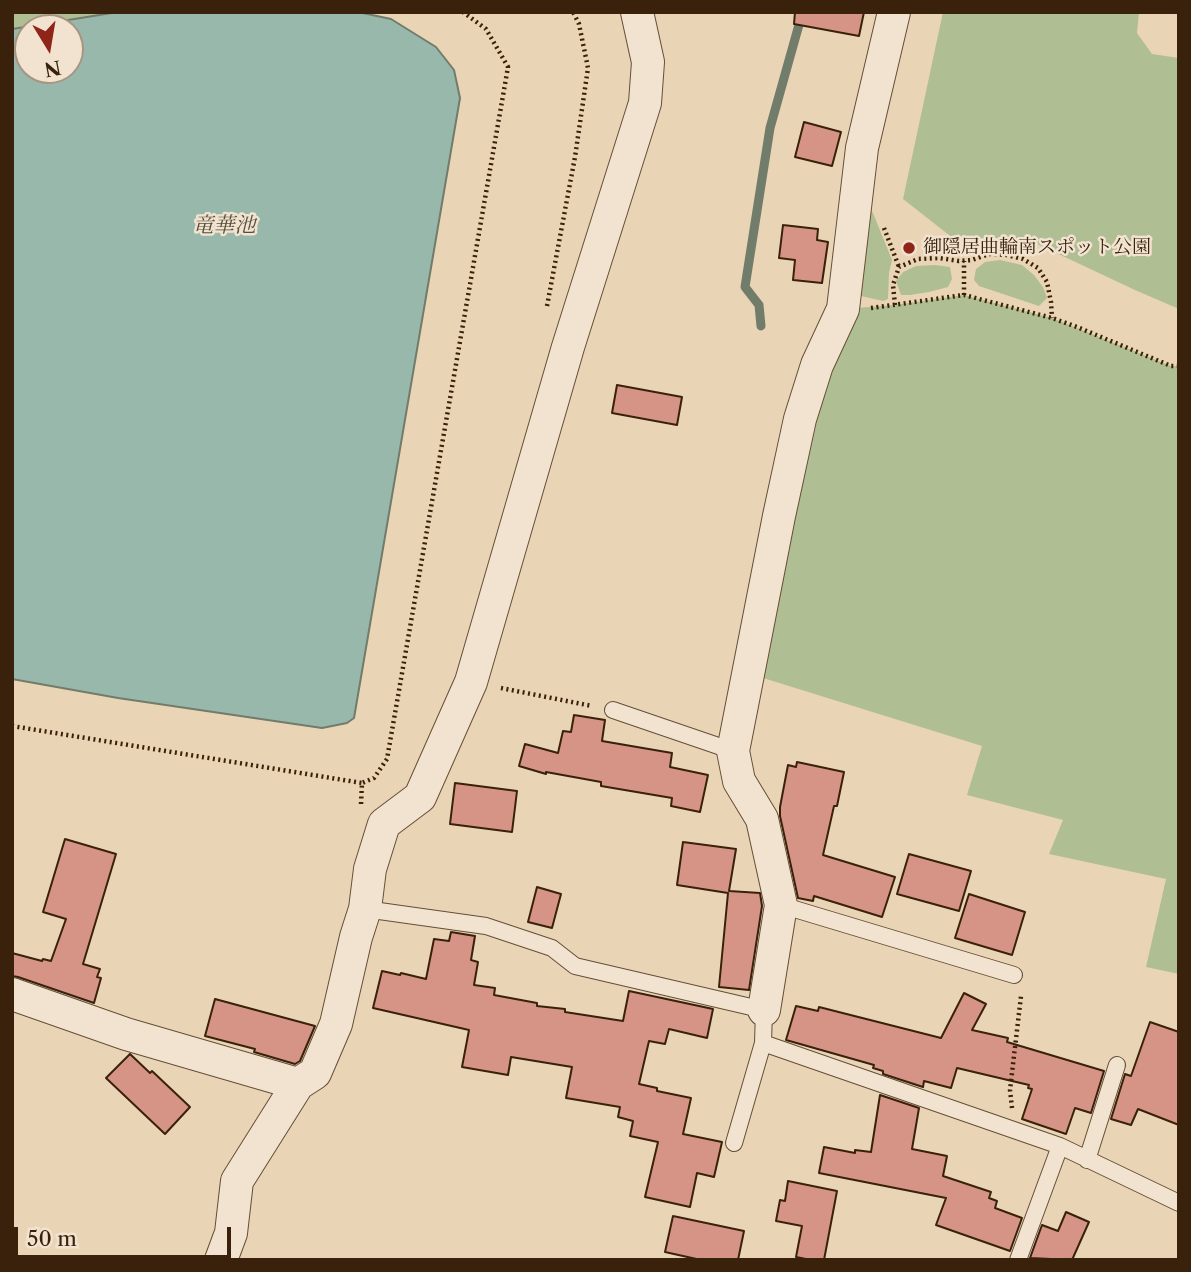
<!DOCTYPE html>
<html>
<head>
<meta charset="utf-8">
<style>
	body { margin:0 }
	#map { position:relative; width:1191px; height:1272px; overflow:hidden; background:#ead4b6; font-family:"Libre Caslon Text",serif }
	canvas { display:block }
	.frame { position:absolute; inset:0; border:14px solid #39210b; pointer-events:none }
	.north { position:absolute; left:14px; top:14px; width:70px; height:70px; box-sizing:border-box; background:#f1e3d0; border:2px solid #a79581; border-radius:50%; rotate:169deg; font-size:19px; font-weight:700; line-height:28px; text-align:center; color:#39210b }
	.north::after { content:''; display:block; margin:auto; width:24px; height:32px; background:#8f2418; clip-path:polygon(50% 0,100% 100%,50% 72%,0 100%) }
	.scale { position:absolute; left:14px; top:1227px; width:217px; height:32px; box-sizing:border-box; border:4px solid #39210b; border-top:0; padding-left:9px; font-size:21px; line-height:24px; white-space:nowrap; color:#39210b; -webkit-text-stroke:5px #f1e3d0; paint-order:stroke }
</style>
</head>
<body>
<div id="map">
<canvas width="1191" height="1272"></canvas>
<div class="frame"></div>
<div class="north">N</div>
<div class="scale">50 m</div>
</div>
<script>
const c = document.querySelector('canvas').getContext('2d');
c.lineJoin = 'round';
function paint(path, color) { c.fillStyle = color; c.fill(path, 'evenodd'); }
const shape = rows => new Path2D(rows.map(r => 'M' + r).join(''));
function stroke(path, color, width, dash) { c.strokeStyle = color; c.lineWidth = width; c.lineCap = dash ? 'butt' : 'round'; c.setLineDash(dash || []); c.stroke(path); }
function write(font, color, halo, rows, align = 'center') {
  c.font = font + ' "Libre Caslon Text","Noto Serif JP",serif'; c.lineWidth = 5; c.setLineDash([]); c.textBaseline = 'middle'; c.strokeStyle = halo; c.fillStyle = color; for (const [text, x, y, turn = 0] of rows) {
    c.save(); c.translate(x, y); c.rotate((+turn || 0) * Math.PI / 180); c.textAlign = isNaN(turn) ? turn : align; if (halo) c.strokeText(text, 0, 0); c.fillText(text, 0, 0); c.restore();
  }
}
paint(shape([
	[12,12,118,12,12,28],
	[943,12,1139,12,1137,33,1152,54,1179,58,1179,309,1135,290,1035,243,963,246,903,199],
	[867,206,873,213,892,260,889,273,888,299,883,301,861,296,854,289],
	[1000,260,1022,265,1034,275,1043,287,1047,298,1039,306,979,286,974,280,976,269,985,262],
	[935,265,950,267,952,279,948,287,929,292,910,295,901,295,896,281,903,272,916,266],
	[964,295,1052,318,1171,366,1179,366,1179,974,1146,967,1166,879,1049,854,1063,820,967,795,982,746,747,673,843,309,895,305]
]), '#b0be93');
const water = shape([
	[118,12,358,12,391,19,436,47,454,70,460,98,354,718,347,723,322,728,118,698,12,679,12,29,118,12],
	[28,28,70,28,70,70,28,70,28,28]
]);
paint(water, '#98b8ab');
stroke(water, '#727c6b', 2);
stroke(shape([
	[761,326,759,305,745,287,770,128,802,14]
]), '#727c6b', 9);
const building = shape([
	[795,12,864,12,859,36,794,24,795,12],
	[804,122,841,132,832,166,795,157,804,122],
	[783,225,818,229,817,240,828,242,822,283,793,280,795,260,779,258,783,225],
	[617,385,682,397,677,425,612,413,617,385],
	[574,715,605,720,602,741,672,753,670,767,708,775,700,812,671,806,672,798,601,786,601,782,546,772,546,774,519,766,525,744,558,753,563,731,571,732,574,715],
	[797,762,844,772,837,806,834,806,823,855,895,877,882,917,814,896,813,901,798,898,780,816,780,807,788,765,796,767,797,762],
	[455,783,517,791,512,832,450,824,455,783],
	[65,839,116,854,83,964,100,969,97,977,101,978,94,1003,18,977,12,976,12,953,42,961,43,959,51,961,66,919,43,912,65,839],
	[683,842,736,849,729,891,760,893,762,906,749,990,719,987,728,893,677,885,683,842],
	[909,854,971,871,959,911,897,894,909,854],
	[537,887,561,894,552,928,528,922,537,887],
	[969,894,1025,912,1012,955,955,938,969,894],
	[451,932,475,936,471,960,478,962,474,985,495,988,494,995,537,1003,537,1006,565,1009,565,1012,623,1021,629,991,713,1009,707,1038,669,1029,665,1044,649,1041,639,1084,657,1088,657,1091,691,1098,683,1134,722,1142,714,1177,697,1173,690,1207,645,1197,658,1142,630,1136,633,1121,618,1117,620,1107,566,1098,572,1067,511,1057,508,1075,462,1067,469,1030,373,1008,382,971,400,975,401,973,426,979,434,939,449,941,451,932],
	[964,993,986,1004,972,1030,1008,1038,1007,1042,1104,1071,1091,1113,1075,1108,1066,1134,1022,1119,1032,1089,1028,1088,1029,1085,957,1068,951,1088,924,1081,923,1087,883,1074,883,1071,873,1068,874,1065,786,1040,796,1006,818,1011,819,1007,941,1038,964,993],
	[215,999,315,1026,300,1061,295,1064,254,1052,255,1049,205,1036,215,999],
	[1150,1022,1179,1032,1179,1125,1138,1109,1131,1125,1111,1119,1125,1074,1131,1076,1150,1022],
	[130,1054,150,1073,152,1071,190,1107,165,1134,106,1078,130,1054],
	[880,1095,919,1108,912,1149,947,1156,943,1176,991,1192,989,1198,997,1201,995,1208,1022,1218,1010,1251,936,1225,946,1198,819,1173,824,1147,855,1153,855,1150,871,1152,880,1095],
	[788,1181,837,1191,824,1260,811,1260,796,1257,802,1226,776,1221,780,1200,785,1201,788,1181],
	[1066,1212,1089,1222,1072,1260,1030,1258,1042,1225,1058,1231,1066,1212],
	[673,1216,744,1231,738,1260,701,1260,665,1252,673,1216]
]);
paint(building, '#d69486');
stroke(building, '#39210b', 2);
const service = shape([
	[613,710,733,751],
	[781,905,1014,975],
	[365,909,486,926,552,948,575,966,764,1010,763,1043,1060,1146,1179,1203],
	[734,1143,763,1043],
	[1087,1160,1117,1065],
	[1018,1260,1060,1146]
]);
const minor = shape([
	[12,994,126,1034,298,1084],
	[764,1010,781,905,762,819,739,781,733,751,779,516,800,419,817,365,843,309,862,148,894,12],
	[221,1260,231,1233,237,1181,298,1084,315,1073,336,1024,356,937,365,909,370,869,384,824,420,797,471,682,568,347,645,103,648,62,637,12]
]);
stroke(service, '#654e36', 18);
stroke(minor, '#654e36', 34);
stroke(shape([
	[884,228,899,267],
	[964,295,964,261],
	[895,305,893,285,899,267,918,259,939,258,959,261,972,260,989,254,1007,255,1023,259,1038,268,1047,282,1051,302,1052,318],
	[547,306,575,157,588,68,579,24,573,12],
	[871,308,964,295,1052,318,1077,327,1171,366,1179,366],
	[501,688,592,706],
	[12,726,362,783],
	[361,804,362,783,374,778,387,759,508,67,486,29,463,12],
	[1012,1108,1010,1090,1021,996]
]), '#39210b', 4.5, [2, 3.5]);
stroke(service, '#f1e3d0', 16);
stroke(minor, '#f1e3d0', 32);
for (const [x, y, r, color] of [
	[909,248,7,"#8f2418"]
]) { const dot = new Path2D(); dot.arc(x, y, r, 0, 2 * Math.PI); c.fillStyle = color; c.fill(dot); stroke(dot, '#f1e3d0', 2.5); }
write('19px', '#39210b', '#f1e3d0', [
	["御隠居曲輪南スポット公園",923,248]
], 'left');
write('italic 21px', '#564e3b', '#f1e3d0', [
	["竜華池",224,226]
]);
</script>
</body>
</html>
